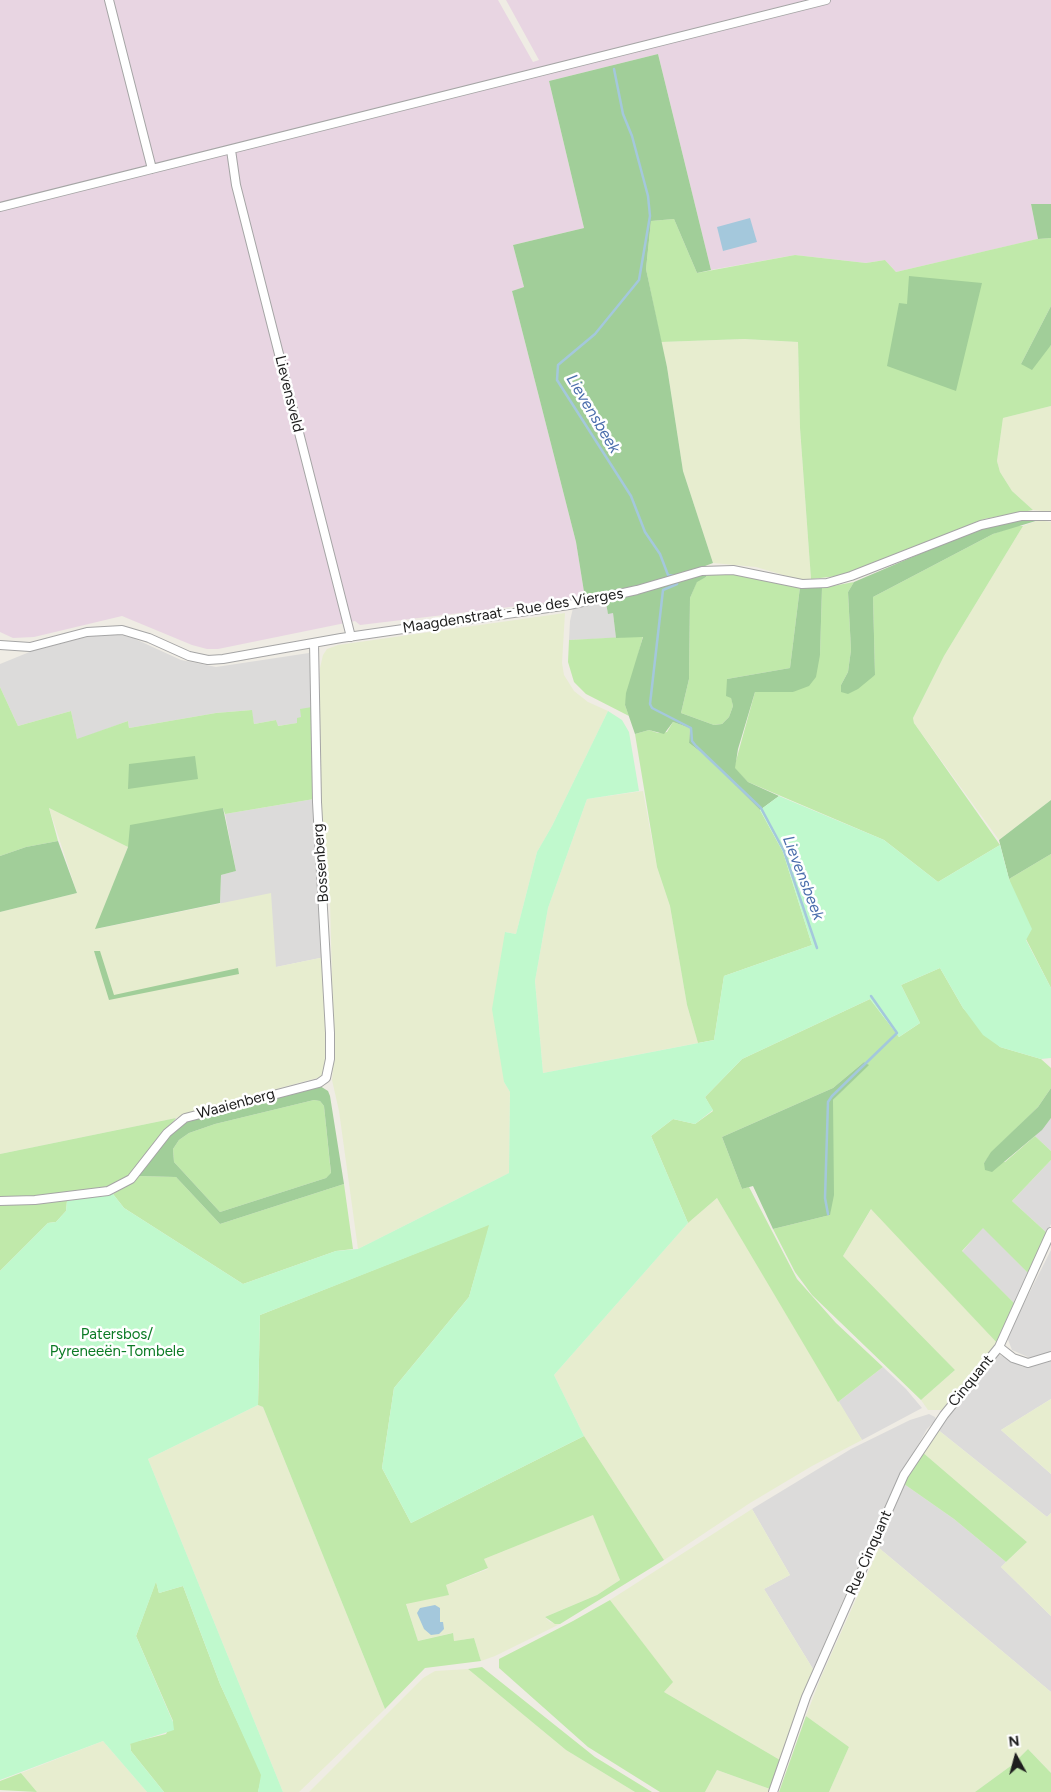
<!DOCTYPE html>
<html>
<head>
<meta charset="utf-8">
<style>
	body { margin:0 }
	#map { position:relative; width:1051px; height:1792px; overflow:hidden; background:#efece4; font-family:Figtree,sans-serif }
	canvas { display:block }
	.north { position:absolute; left:991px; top:1732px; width:50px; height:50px; -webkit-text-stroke:4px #fff; paint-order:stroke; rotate:353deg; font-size:14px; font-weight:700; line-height:20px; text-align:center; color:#1e1e1e }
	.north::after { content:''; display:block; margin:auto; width:18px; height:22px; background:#1e1e1e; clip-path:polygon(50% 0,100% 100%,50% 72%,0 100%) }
</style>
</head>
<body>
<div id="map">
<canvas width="1051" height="1792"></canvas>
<div class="north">N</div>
</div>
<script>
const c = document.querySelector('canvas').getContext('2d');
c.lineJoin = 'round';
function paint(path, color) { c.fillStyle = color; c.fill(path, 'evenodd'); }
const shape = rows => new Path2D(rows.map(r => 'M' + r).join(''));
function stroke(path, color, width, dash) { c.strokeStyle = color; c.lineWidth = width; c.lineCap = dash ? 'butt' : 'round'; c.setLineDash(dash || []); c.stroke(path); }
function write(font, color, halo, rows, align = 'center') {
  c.font = font + ' Figtree,sans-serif'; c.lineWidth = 5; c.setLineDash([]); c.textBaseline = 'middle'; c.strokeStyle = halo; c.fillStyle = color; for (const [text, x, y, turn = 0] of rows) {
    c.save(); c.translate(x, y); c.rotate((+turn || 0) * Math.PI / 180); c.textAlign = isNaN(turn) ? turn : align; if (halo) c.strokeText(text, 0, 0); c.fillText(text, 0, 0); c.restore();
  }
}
paint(shape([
	[606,603,608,613,613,613,616,638,569,640,570,621,573,608],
	[112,633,133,638,181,660,216,667,309,653,312,707,301,717,298,723,277,726,276,720,254,724,251,710,216,713,129,728,128,721,77,740,71,711,18,726,0,687,0,664,32,651,94,635],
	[314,799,325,957,276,967,220,903,221,875,236,871,225,814],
	[1051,1118,1051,1151,1035,1136],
	[1051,1160,1051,1224,1047,1233,1012,1201],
	[983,1227,1029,1274,1017,1306,962,1252],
	[1051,1250,1051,1352,1030,1358,1012,1350,1007,1337],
	[998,1354,1023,1367,1051,1359,1051,1399,1001,1430,1051,1474,1051,1513,1047,1517,937,1429],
	[883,1367,906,1389,922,1408,862,1440,838,1402],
	[929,1414,935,1417,936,1420,927,1429,899,1479,869,1541,813,1669,764,1589,790,1575,752,1509,851,1449,910,1420],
	[904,1484,954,1519,1006,1562,1001,1567,1051,1616,1051,1692,879,1548]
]), '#dcdbda');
paint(shape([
	[0,0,498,0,533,62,539,60,506,0,1051,0,1051,204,1031,204,1038,239,896,272,885,260,866,263,795,255,711,270,658,54,549,81,584,228,513,245,524,287,512,291,576,542,585,598,360,625,355,621,218,649,207,649,192,645,122,616,34,637,13,638,0,632]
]), '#e8d5e2');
paint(shape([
	[744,339,798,342,800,428,811,579,797,579,756,567,713,563,683,471,667,367,661,342],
	[1051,406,1051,512,1033,510,1012,491,1000,472,997,461,1003,418],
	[1039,520,1051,522,1051,800,999,840,914,723,913,718,944,656,1023,526],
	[565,613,562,663,564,675,574,691,588,702,608,711,552,826,537,852,516,934,506,932,504,1082,510,1092,509,1173,358,1249,339,1111,332,1080,334,1056,330,901,322,826,320,747,320,668,323,655,327,649,338,645],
	[643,791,657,867,670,906,687,1005,698,1043,543,1073,535,981,548,908,587,799],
	[49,808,128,847,96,929,271,893,276,967,325,957,328,1055,325,1072,321,1077,190,1112,176,1118,0,1154,0,912,77,893],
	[717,1198,862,1440,812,1466,750,1503,664,1560,584,1436,554,1375,688,1223],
	[872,1208,999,1345,947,1408,941,1410,928,1410,921,1400,955,1370,843,1256],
	[1051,1399,1051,1474,1001,1430],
	[258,1405,263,1407,385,1709,299,1792,283,1792,148,1459],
	[937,1429,1047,1517,1051,1513,1051,1616,1001,1567,1027,1542,921,1451],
	[752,1509,790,1575,764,1589,813,1669,780,1760,664,1692,672,1682,610,1600],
	[593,1514,620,1580,597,1595,545,1617,550,1622,560,1624,495,1656,481,1661,474,1638,454,1641,452,1633,418,1641,406,1603,448,1595,446,1585,488,1569,484,1559],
	[879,1548,1051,1692,1051,1773,1028,1749,1012,1765,975,1792,829,1792,849,1747,806,1716,821,1677],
	[468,1669,566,1750,635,1792,309,1792,423,1678,435,1671],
	[103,1741,147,1792,37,1792,21,1773],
	[717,1770,770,1789,769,1792,705,1792]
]), '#e7edcf');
paint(shape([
	[674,219,697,273,795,255,866,263,885,260,896,272,1037,239,1051,238,1051,306,1021,364,1051,345,1051,406,1003,418,997,461,1000,472,1012,491,1033,510,984,519,856,570,838,576,811,579,800,428,798,342,744,339,661,342,646,269,651,221],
	[1015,526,1023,526,944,656,913,718,914,723,1000,845,938,882,884,840,748,782,734,768,755,692,793,692,820,655,822,588,854,582,848,592,851,650,848,672,841,685,841,692,875,675,873,597,993,534],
	[707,573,744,574,800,587,790,668,727,679,733,706,729,717,722,724,714,725,681,713,689,679,690,598,697,581,706,577],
	[643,636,625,705,629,716,586,694,574,682,568,662,569,640],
	[0,687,18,726,71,711,77,739,128,721,129,728,216,713,252,710,254,724,276,720,278,726,297,723,297,718,301,717,300,709,312,707,314,799,225,814,223,808,128,847,49,808,58,841,26,847,0,856],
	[673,722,690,728,689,743,706,756,760,810,783,852,812,945,724,976,714,1040,698,1043,687,1005,670,906,657,867,635,734,649,730,658,733,667,732],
	[1051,854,1051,988,1026,939,1009,879],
	[940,968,963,1008,1000,1047,1041,1059,1051,1068,1051,1088,1038,1107,992,1152,984,1163,1005,1162,1035,1136,1051,1151,1051,1160,1012,1201,1047,1233,1029,1274,983,1228,962,1251,1017,1306,999,1345,871,1209,843,1256,955,1370,921,1400,812,1295,795,1272,773,1229,830,1215,833,1100,868,1065,864,1062,833,1088,722,1137,742,1189,749,1187,797,1279,836,1323,883,1367,838,1402,717,1198,688,1223,651,1136,673,1119,695,1124,713,1111,705,1097,742,1059,870,999,899,1037,920,1023,901,985],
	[314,1100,320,1101,324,1106,331,1174,326,1178,220,1212,174,1162,173,1149,179,1140,189,1133,215,1124],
	[176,1118,130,1175,111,1186,36,1196,0,1197,0,1154],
	[138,1176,176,1177,220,1224,344,1184,353,1249,336,1251,243,1284,124,1208,113,1194,130,1184],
	[67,1201,66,1211,56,1222,48,1223,0,1271,0,1203],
	[490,1224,469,1297,394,1388,382,1468,411,1523,584,1436,664,1560,560,1624,555,1624,545,1617,597,1595,620,1580,593,1515,484,1559,488,1568,446,1585,449,1595,406,1604,418,1641,453,1633,454,1641,474,1638,481,1661,425,1668,385,1709,263,1407,258,1405,260,1315],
	[921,1451,1027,1542,1006,1562,954,1519,904,1484],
	[156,1581,159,1593,183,1586,220,1684,262,1775,258,1792,164,1792,131,1751,130,1743,166,1734,173,1721,136,1636],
	[610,1600,673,1682,664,1692,780,1760,770,1789,717,1770,705,1792,660,1792,588,1747,499,1668,499,1659,573,1621],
	[482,1667,595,1757,652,1792,635,1792,566,1750,468,1669],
	[806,1716,849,1747,829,1792,779,1792],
	[1028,1749,1051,1773,1051,1792,975,1792,1012,1765],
	[21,1773,37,1792,0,1790,0,1781]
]), '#c0e9aa');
paint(shape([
	[658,54,711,270,697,273,674,219,651,221,646,269,667,367,683,471,713,563,663,582,585,598,576,542,512,291,524,287,513,245,584,228,549,81],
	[1031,204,1051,204,1051,238,1038,239],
	[909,276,982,283,956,391,887,366,899,303,907,304],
	[1051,306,1051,345,1032,370,1021,364],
	[1028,518,1039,520,993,534,873,597,875,675,858,689,848,694,841,692,841,685,848,672,851,650,848,592,854,582,980,528],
	[707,573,706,577,697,582,690,598,689,679,681,713,714,725,722,724,729,717,733,706,731,698,726,696,727,679,790,668,800,587,822,588,820,655,816,677,809,686,793,692,755,692,738,749,735,768,748,782,779,796,760,810,706,756,689,743,690,728,673,722,664,734,649,730,635,734,625,705,626,693,643,637,616,638,613,613,608,614,606,603,665,583],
	[195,756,198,779,128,789,129,764],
	[1051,800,1051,854,1009,879,999,840],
	[223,808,236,871,221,875,220,903,95,929,128,847,130,825],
	[58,841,77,893,0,912,0,856,26,847],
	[94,951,100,951,114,995,238,968,239,974,109,1000],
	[864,1062,869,1065,833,1100,834,1195,830,1215,773,1229,753,1186,742,1189,722,1137,833,1088],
	[320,1086,328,1091,330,1096,344,1184,220,1224,176,1177,138,1176,172,1131,187,1120],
	[314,1100,320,1101,324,1106,331,1173,326,1178,220,1212,174,1162,173,1149,179,1140,189,1133,215,1124],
	[1051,1088,1051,1118,1042,1130,992,1172,985,1170,984,1163,991,1152,1038,1107]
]), '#a1ce99');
paint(shape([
	[608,711,622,720,629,732,639,791,587,799,548,908,535,981,543,1073,714,1040,724,976,812,945,783,852,760,810,779,796,884,840,938,882,1000,845,1009,879,1032,929,1026,940,1051,988,1051,1058,1041,1059,1000,1047,983,1035,963,1008,940,968,901,985,920,1023,899,1037,870,999,742,1059,705,1097,713,1110,695,1124,673,1119,651,1136,688,1223,554,1375,584,1436,411,1523,382,1468,394,1388,469,1297,489,1225,260,1315,258,1405,148,1459,283,1792,258,1792,261,1775,220,1684,183,1586,159,1593,156,1582,136,1636,173,1722,174,1730,130,1744,131,1751,164,1792,147,1792,103,1741,0,1780,0,1271,48,1223,56,1222,66,1211,67,1201,113,1194,124,1208,243,1284,336,1251,358,1249,509,1173,510,1092,504,1082,492,1009,505,932,516,934,537,852,552,826]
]), '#c0f9cd');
paint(shape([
	[750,218,757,242,723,251,717,227],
	[435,1605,440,1608,440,1622,443,1622,444,1629,439,1634,431,1635,424,1629,417,1613,420,1608]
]), '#a4c8dc');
stroke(shape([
	[614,69,623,114,632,136,648,196,650,216,639,280,595,334,558,365,557,380,631,496,645,532,660,554,668,575,675,576],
	[678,580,677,584,663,590,650,704,652,708,691,728,692,741,696,746,761,808,784,851,817,948],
	[828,1214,825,1198,828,1102,832,1096,897,1033,871,996]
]), '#a4c8dc', 2.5);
const minor = shape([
	[109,0,152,169],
	[231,150,236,185,351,637],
	[0,207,826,0],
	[0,645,30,647,87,632,122,630,149,638,189,656,208,660,223,659,341,638,569,605,637,590,702,571,733,570,802,584,827,583,851,576,981,525,1021,516,1051,516],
	[0,1201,35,1200,108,1191,131,1179,167,1133,185,1118,319,1083,326,1078,330,1059,330,1033,317,802,314,643],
	[999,1347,1013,1358,1028,1363,1051,1356],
	[773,1792,806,1697,904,1475,944,1415,999,1347,1051,1232]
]);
stroke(minor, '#a5a5a5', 10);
stroke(minor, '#fff', 8);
write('15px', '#1e1e1e', '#fff', [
	["Lievensveld",289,394,76],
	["Maagdenstraat - Rue des Vierges",513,611,-9],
	["Bossenberg",321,863,-94],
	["Waaienberg",236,1104,-15],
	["Cinquant",971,1381,-51],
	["Rue Cinquant",869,1553,-66]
]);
write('15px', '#0c7b25', '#fff', [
	["Patersbos/",117,1335],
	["Pyreneeën-Tombele",117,1352]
]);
write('italic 16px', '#4b6eac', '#fff', [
	["Lievensbeek",593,414,59],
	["Lievensbeek",803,878,69]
]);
</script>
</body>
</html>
